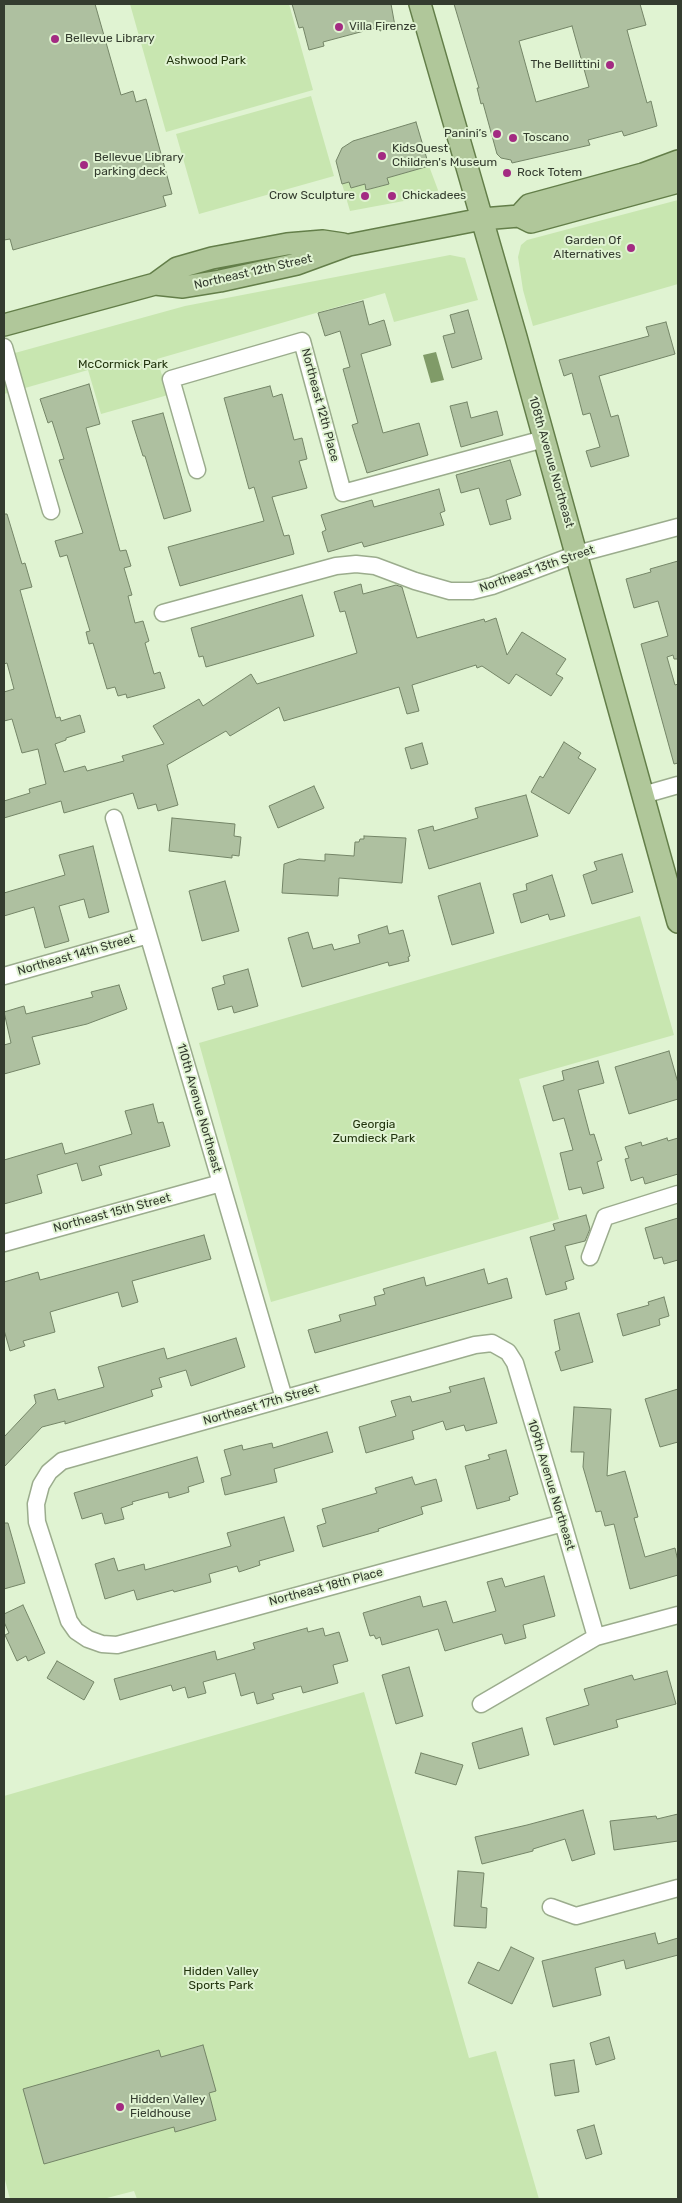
<!DOCTYPE html>
<html>
<head>
<meta charset="utf-8">
<style>
	body { margin:0 }
	#map { position:relative; width:682px; height:2203px; overflow:hidden; background:#e0f3d2; font-family:Rubik,sans-serif }
	canvas { display:block }
	.frame { position:absolute; inset:0; border:5px solid #343c2f; pointer-events:none }
</style>
</head>
<body>
<div id="map">
<canvas width="682" height="2203"></canvas>
<div class="frame"></div>
</div>
<script>
const c = document.querySelector('canvas').getContext('2d');
c.lineJoin = 'round';
function paint(path, color) { c.fillStyle = color; c.fill(path, 'evenodd'); }
const shape = rows => new Path2D(rows.map(r => 'M' + r).join(''));
function stroke(path, color, width, dash) { c.strokeStyle = color; c.lineWidth = width; c.lineCap = dash ? 'butt' : 'round'; c.setLineDash(dash || []); c.stroke(path); }
function write(font, color, halo, rows, align = 'center') {
  c.font = font + ' Rubik,sans-serif'; c.lineWidth = 4; c.setLineDash([]); c.textBaseline = 'middle'; c.strokeStyle = halo; c.fillStyle = color; for (const [text, x, y, turn = 0] of rows) {
    c.save(); c.translate(x, y); c.rotate((+turn || 0) * Math.PI / 180); c.textAlign = isNaN(turn) ? turn : align; if (halo) c.strokeText(text, 0, 0); c.fillText(text, 0, 0); c.restore();
  }
}
paint(shape([
	[130,4,289,4,313,90,166,132],
	[311,96,334,176,199,214,176,134],
	[429,166,438,190,436,195,350,211,342,184,349,182,351,188,365,184,367,190,389,184,387,178],
	[678,200,678,284,533,326,523,290,518,257,521,245,527,240],
	[450,255,465,258,478,300,394,322,385,293,157,359,168,395,101,414,88,370,4,394,4,356,185,306],
	[640,916,674,1035,519,1079,559,1219,271,1302,199,1043],
	[364,1692,469,2058,496,2051,539,2199,137,2199,134,2191,103,2199,10,2199,4,2176,4,1796]
]), '#c8e6b0');
paint(shape([
	[436,352,444,380,431,383,423,355]
]), '#809b68');
const building = shape([
	[4,4,95,4,121,95,133,91,136,102,146,99,172,194,163,196,166,206,13,250,10,239,4,240,4,4],
	[292,4,391,4,395,26,380,31,379,27,323,42,324,46,309,50,303,27,299,28,292,4],
	[454,4,640,4,646,25,627,30,647,103,651,101,657,126,624,136,622,131,588,140,590,145,512,163,511,160,501,158,497,154,483,103,481,104,477,88,479,88,454,4],
	[572,26,589,87,536,102,519,41,572,26],
	[416,122,429,166,387,178,389,184,366,190,365,184,351,188,349,182,342,184,336,161,342,148,353,141,416,122],
	[363,301,369,325,384,320,391,345,361,354,383,433,419,423,428,455,367,473,352,425,358,423,343,369,350,367,340,331,325,336,318,313,363,301],
	[468,310,482,359,452,368,443,336,455,333,450,315,468,310],
	[666,322,675,354,599,376,611,417,618,415,629,456,591,467,586,451,600,447,590,413,583,415,572,373,564,376,559,360,649,336,646,327,666,322],
	[89,384,100,424,86,428,120,551,126,550,131,566,124,568,132,595,128,596,135,623,143,621,149,641,145,643,154,674,160,672,165,688,127,698,126,694,118,696,115,687,107,689,93,643,89,644,86,632,90,631,67,555,60,557,55,541,83,533,59,460,64,459,52,421,48,423,40,399,89,384],
	[270,386,273,397,282,394,294,440,302,438,307,459,299,461,307,488,272,497,284,536,289,535,294,554,180,586,168,547,264,521,254,487,249,489,224,398,270,386],
	[467,402,471,418,497,411,503,435,461,447,450,406,467,402],
	[163,413,191,511,164,519,145,456,143,456,132,421,163,413],
	[510,460,521,495,506,500,511,519,490,525,479,488,461,493,456,475,510,460],
	[439,489,445,511,440,513,444,525,364,547,362,542,328,552,322,532,326,530,321,515,372,500,374,507,439,489],
	[4,514,7,514,22,564,25,563,32,587,20,590,56,718,60,717,61,721,80,715,85,732,66,738,66,740,55,744,64,772,85,766,87,771,124,761,122,756,164,744,153,726,199,699,203,706,251,674,257,684,357,653,345,611,340,612,334,592,361,584,363,594,396,585,402,587,417,638,484,619,485,622,496,618,507,655,522,632,566,659,556,674,563,678,551,696,516,674,509,684,482,666,477,668,476,665,412,685,419,711,407,714,399,687,284,721,279,707,230,736,226,731,167,765,178,805,158,811,156,804,138,809,133,793,64,813,61,801,4,818,4,801,30,793,29,789,46,784,38,749,22,753,12,719,4,721,4,692,14,689,7,663,4,664,4,514],
	[678,561,678,659,674,659,673,655,667,657,675,685,678,684,678,763,674,764,641,644,668,636,658,601,634,608,626,579,651,572,650,569,678,561],
	[302,595,314,636,206,667,203,656,199,657,191,628,302,595],
	[564,742,581,753,578,758,596,769,569,814,531,792,540,776,543,778,564,742],
	[422,743,428,764,411,769,405,748,422,743],
	[314,786,324,808,278,828,269,806,314,786],
	[526,795,538,836,429,869,418,830,433,826,434,831,478,818,475,808,526,795],
	[172,818,235,824,234,836,241,837,239,856,232,855,232,858,169,851,172,818],
	[364,836,406,838,402,883,339,878,338,896,282,893,284,864,299,859,325,861,325,854,354,856,355,842,359,842,360,839,364,839,364,836],
	[93,846,109,912,89,918,84,899,59,906,69,941,45,948,34,907,4,916,4,893,65,875,59,855,93,846],
	[622,854,633,892,592,904,583,875,597,870,594,862,622,854],
	[552,875,565,916,550,920,548,914,521,923,513,894,527,890,526,884,552,875],
	[225,881,239,931,202,941,189,891,225,881],
	[480,883,494,933,452,945,438,896,480,883],
	[387,926,389,934,403,930,410,956,408,957,409,961,389,966,388,962,302,987,288,938,308,932,313,949,332,944,334,950,360,943,358,935,387,926],
	[248,969,258,1006,234,1013,232,1006,218,1010,212,988,225,984,223,976,248,969],
	[119,985,127,1009,87,1024,32,1037,40,1064,4,1074,4,1045,11,1043,4,1012,24,1006,26,1014,93,997,91,992,119,985],
	[669,1051,678,1083,678,1099,629,1114,615,1067,669,1051],
	[598,1061,604,1083,578,1090,590,1135,594,1134,602,1160,597,1162,604,1188,583,1194,581,1187,569,1190,560,1153,573,1150,564,1118,553,1121,543,1086,564,1080,562,1071,598,1061],
	[153,1104,158,1123,163,1122,170,1146,99,1166,102,1175,82,1181,77,1163,37,1175,42,1193,4,1204,4,1160,62,1143,65,1154,132,1134,125,1111,153,1104],
	[667,1138,668,1141,678,1138,678,1174,645,1184,643,1177,631,1181,625,1159,629,1158,625,1147,641,1142,642,1146,667,1138],
	[586,1215,590,1229,585,1241,565,1246,574,1279,565,1282,567,1289,546,1295,530,1237,555,1230,553,1224,586,1215],
	[678,1218,678,1260,664,1264,662,1257,654,1259,645,1228,678,1218],
	[204,1235,211,1259,132,1281,138,1302,122,1307,118,1292,50,1312,55,1332,23,1341,25,1346,10,1351,4,1330,4,1282,38,1272,40,1280,204,1235],
	[484,1269,488,1284,507,1278,512,1298,315,1353,308,1330,341,1321,339,1315,376,1305,374,1297,385,1294,383,1289,424,1277,426,1286,484,1269],
	[664,1297,669,1316,659,1319,660,1325,623,1336,617,1314,649,1305,648,1302,664,1297],
	[579,1313,593,1362,561,1371,555,1352,560,1350,554,1320,579,1313],
	[236,1338,245,1367,191,1386,186,1370,159,1378,162,1387,151,1390,153,1396,65,1424,65,1421,42,1427,4,1467,4,1437,36,1403,34,1395,55,1389,58,1400,104,1387,98,1367,164,1348,167,1359,236,1338],
	[484,1378,497,1423,466,1431,464,1425,446,1430,443,1421,412,1431,414,1439,366,1453,359,1427,396,1416,391,1401,410,1396,412,1402,451,1392,449,1387,484,1378],
	[678,1389,678,1442,660,1447,645,1399,678,1389],
	[574,1407,611,1409,607,1476,625,1471,638,1517,634,1518,645,1557,675,1548,678,1561,678,1575,630,1589,614,1524,605,1526,601,1511,596,1512,583,1467,584,1452,571,1452,574,1407],
	[327,1432,333,1452,274,1469,277,1482,225,1495,221,1478,231,1475,224,1450,242,1445,243,1450,272,1443,273,1448,327,1432],
	[506,1450,518,1494,509,1497,510,1500,477,1509,465,1466,490,1459,488,1455,506,1450],
	[197,1457,204,1482,188,1487,189,1492,169,1498,168,1492,132,1502,133,1504,121,1508,124,1519,105,1524,102,1513,82,1519,74,1493,197,1457],
	[412,1477,415,1485,436,1479,442,1501,421,1507,423,1514,378,1529,379,1531,323,1547,317,1526,326,1523,322,1509,377,1493,375,1488,412,1477],
	[284,1517,294,1551,259,1561,260,1565,239,1572,237,1566,209,1574,211,1582,174,1592,173,1590,137,1600,134,1590,105,1599,95,1564,114,1558,118,1571,144,1564,145,1570,231,1546,227,1533,284,1517],
	[4,1523,8,1523,25,1583,4,1589,4,1523],
	[544,1576,555,1616,523,1625,526,1638,505,1644,502,1634,445,1651,438,1629,382,1645,380,1637,376,1639,374,1635,370,1636,363,1613,420,1596,423,1607,446,1601,453,1623,496,1611,487,1582,502,1578,505,1587,544,1576],
	[23,1605,45,1653,28,1661,26,1656,17,1661,5,1635,9,1633,4,1622,4,1614,23,1605],
	[307,1628,308,1632,323,1628,325,1636,339,1632,348,1661,333,1665,338,1683,303,1693,301,1686,272,1694,274,1699,257,1704,254,1692,241,1696,235,1673,203,1682,206,1693,188,1698,185,1687,173,1691,171,1685,120,1700,114,1679,215,1651,217,1660,255,1649,253,1643,307,1628],
	[57,1661,94,1682,84,1700,47,1678,57,1661],
	[409,1667,423,1716,396,1724,382,1675,409,1667],
	[667,1671,676,1704,616,1720,618,1727,554,1745,546,1718,589,1705,584,1689,632,1675,634,1680,667,1671],
	[522,1728,529,1755,479,1769,472,1743,522,1728],
	[421,1753,463,1765,456,1785,415,1773,421,1753],
	[583,1810,595,1854,572,1861,565,1839,533,1849,533,1851,482,1864,475,1837,527,1825,583,1810],
	[678,1814,678,1841,614,1850,610,1821,656,1816,657,1819,678,1814],
	[458,1871,484,1873,481,1907,487,1908,486,1928,454,1926,458,1871],
	[655,1933,658,1944,678,1938,678,1955,626,1969,624,1960,595,1968,601,1995,553,2007,542,1961,655,1933],
	[511,1947,534,1958,512,2004,468,1983,478,1962,499,1971,511,1947],
	[609,2037,615,2059,596,2065,590,2043,609,2037],
	[203,2045,216,2091,209,2093,216,2120,175,2132,174,2127,44,2164,23,2089,159,2050,161,2057,203,2045],
	[574,2060,579,2092,555,2096,550,2064,574,2060],
	[594,2125,602,2154,586,2159,577,2130,594,2125]
]);
paint(building, '#aec0a0');
stroke(building, '#748567', 1);
const minor = shape([
	[4,347,51,511],
	[197,470,171,379,302,341,343,493,544,439],
	[163,613,336,566,356,564,375,566,415,581,450,591,472,591,492,586,577,554,678,527],
	[643,795,678,785],
	[114,818,284,1398],
	[4,976,148,935],
	[4,1243,221,1183],
	[590,1257,605,1217,678,1194],
	[563,1523,117,1645,102,1644,88,1639,76,1631,69,1621,37,1522,36,1504,41,1485,49,1472,62,1461,475,1345,492,1343,508,1352,515,1363,563,1523,596,1637],
	[481,1704,596,1637,678,1615],
	[551,1907,576,1916,678,1888]
]);
const major = shape([
	[420,4,516,337,678,922],
	[519,216,529,205,643,174,678,161],
	[155,284,183,287,220,281,297,264,349,245,482,219,519,216,531,222,678,182],
	[4,325,155,284,177,268,212,258,287,244,323,241,343,244]
]);
stroke(minor, '#9bac8d', 19);
stroke(major, '#637e49', 24);
stroke(minor, '#fff', 16);
stroke(major, '#b0c79a', 21);
for (const [x, y, r, color] of [
	[339,27,5,"#a32b82"],
	[55,39,5,"#a32b82"],
	[610,65,5,"#a32b82"],
	[497,134,5,"#a32b82"],
	[513,138,5,"#a32b82"],
	[382,156,5,"#a32b82"],
	[84,165,5,"#a32b82"],
	[507,173,5,"#a32b82"],
	[365,196,5,"#a32b82"],
	[392,196,5,"#a32b82"],
	[631,248,5,"#a32b82"],
	[120,2107,5,"#a32b82"]
]) { const dot = new Path2D(); dot.arc(x, y, r, 0, 2 * Math.PI); c.fillStyle = color; c.fill(dot); stroke(dot, '#e0f3d2', 2); }
write('12px', '#343c2f', '#e0f3d2', [
	["Villa Firenze",349,27],
	["Bellevue Library",65,39],
	["The Bellittini",600,65,"right"],
	["Panini’s",487,134,"right"],
	["Toscano",523,138],
	["KidsQuest",392,149],
	["Children's Museum",392,163],
	["Bellevue Library",94,158],
	["parking deck",94,172],
	["Rock Totem",517,173],
	["Crow Sculpture",355,196,"right"],
	["Chickadees",402,196],
	["Garden Of",621,241,"right"],
	["Alternatives",621,255,"right"],
	["Hidden Valley",130,2100],
	["Fieldhouse",130,2114]
], 'left');
write('12px', '#22340e', '#e0f3d2', [
	["Ashwood Park",206,61],
	["McCormick Park",123,365],
	["Georgia",374,1125],
	["Zumdieck Park",374,1139],
	["Hidden Valley",221,1972],
	["Sports Park",221,1986]
]);
write('12px', '#343c2f', '#e0f3d2', [
	["Northeast 12th Street",253,272,-13],
	["Northeast 12th Place",320,405,75],
	["108th Avenue Northeast",551,462,74],
	["Northeast 13th Street",537,569,-19],
	["Northeast 14th Street",76,955,-16],
	["110th Avenue Northeast",199,1108,74],
	["Northeast 15th Street",112,1213,-15],
	["Northeast 17th Street",261,1405,-16],
	["109th Avenue Northeast",551,1485,73],
	["Northeast 18th Place",326,1587,-15]
]);
</script>
</body>
</html>
